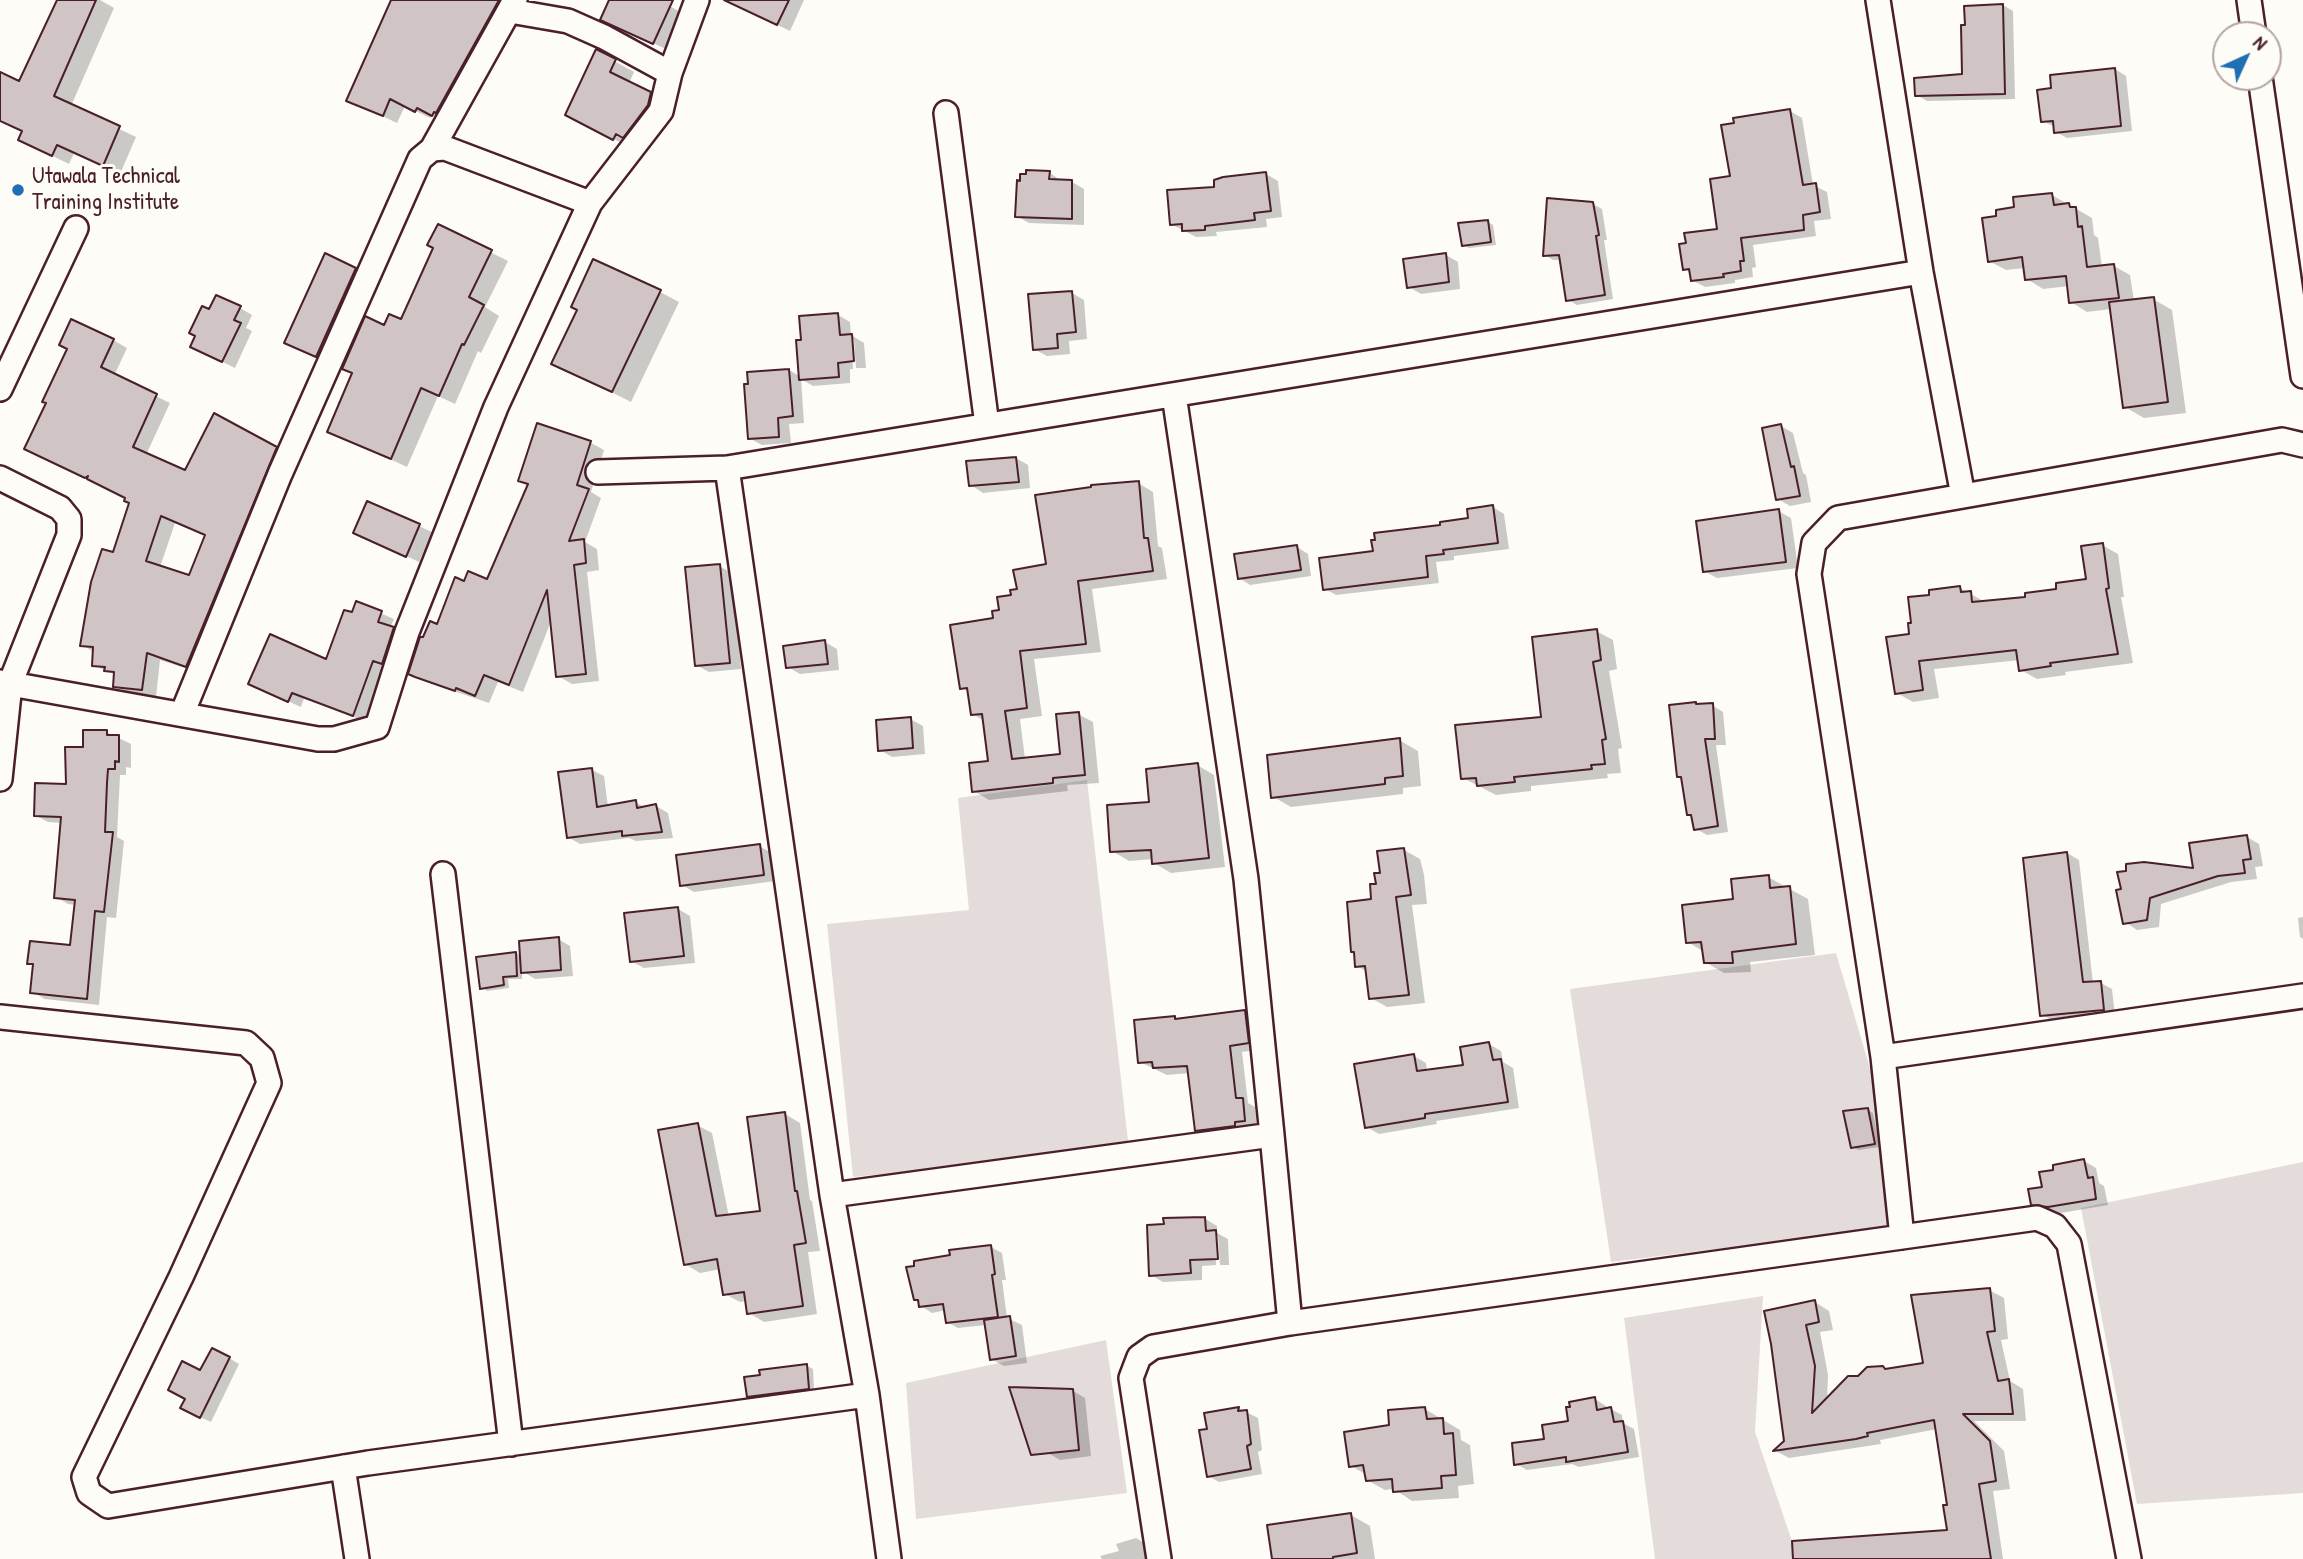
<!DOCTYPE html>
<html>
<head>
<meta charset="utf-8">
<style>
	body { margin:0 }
	#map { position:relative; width:2303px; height:1559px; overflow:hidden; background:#fdfcf7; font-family:"Patrick Hand",sans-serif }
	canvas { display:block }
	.north { position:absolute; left:2212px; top:21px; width:70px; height:70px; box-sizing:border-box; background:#fdfcf7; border:2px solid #b5a4a5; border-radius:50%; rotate:45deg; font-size:19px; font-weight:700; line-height:28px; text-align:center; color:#4a1f2b }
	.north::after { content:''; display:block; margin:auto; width:24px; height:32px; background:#1f6fb2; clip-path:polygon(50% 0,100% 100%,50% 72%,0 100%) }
</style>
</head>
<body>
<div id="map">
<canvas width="2303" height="1559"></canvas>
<div class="north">N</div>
</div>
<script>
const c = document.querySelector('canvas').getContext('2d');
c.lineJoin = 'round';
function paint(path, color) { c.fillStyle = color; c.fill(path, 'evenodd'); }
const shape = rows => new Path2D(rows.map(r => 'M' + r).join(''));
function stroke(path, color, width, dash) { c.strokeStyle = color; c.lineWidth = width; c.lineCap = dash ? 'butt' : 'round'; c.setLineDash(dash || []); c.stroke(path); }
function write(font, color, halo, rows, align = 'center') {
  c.font = font + ' "Patrick Hand",sans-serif'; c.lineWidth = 6; c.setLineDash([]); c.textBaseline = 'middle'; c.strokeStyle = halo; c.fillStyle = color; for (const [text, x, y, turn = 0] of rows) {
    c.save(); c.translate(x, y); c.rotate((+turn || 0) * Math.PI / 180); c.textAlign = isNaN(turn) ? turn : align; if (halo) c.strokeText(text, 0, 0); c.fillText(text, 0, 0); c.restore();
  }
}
paint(shape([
	[1087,780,1129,1150,853,1177,827,924,969,910,958,798],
	[1836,953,1876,1089,1888,1228,1611,1262,1570,989],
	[2303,1162,2303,1493,2137,1504,2081,1208],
	[1763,1296,1755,1432,1798,1559,1655,1559,1624,1318],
	[1106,1340,1127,1493,916,1519,906,1383]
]), '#e3dcda');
paint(shape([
	[59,0,100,0,114,8,71,106,136,137,120,174,74,153,69,164,20,140,24,132,0,121,0,81,20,83],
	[406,0,516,0,446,123,432,115,430,118,405,106,397,123,349,100],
	[609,0,671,0,668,5,682,13,666,49,615,26],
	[746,0,804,0,790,31,755,14],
	[2003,5,2013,11,2015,99,1927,101,1917,95,1964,75,1967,27],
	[596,51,634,72,629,83,669,104,633,149,583,123],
	[2115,69,2126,76,2132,131,2067,138,2056,132,2055,127,2043,121],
	[1790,111,1802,118,1813,185,1827,192,1831,219,1814,221,1816,236,1753,245,1756,267,1752,268,1753,277,1735,280,1735,283,1705,287,1692,280,1692,273,1684,269,1719,230,1732,178],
	[1049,172,1061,181,1072,182,1084,189,1084,225,1029,223,1017,216],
	[1266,174,1278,181,1282,217,1266,219,1267,227,1216,232,1217,236,1196,237,1171,224,1216,188],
	[2052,195,2092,218,2094,235,2098,238,2102,267,2114,266,2130,275,2134,301,2153,299,2172,310,2186,413,2144,418,2125,407,2111,309,2087,312,2071,302,2069,286,2043,289,2027,279,2025,268,2006,270,1989,261,1998,218],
	[1593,204,1602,209,1607,240,1604,240,1613,299,1577,305,1568,300,1561,260,1553,260,1545,255],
	[1488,222,1493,225,1496,245,1469,248,1463,245],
	[438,226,508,261,485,307,499,316,481,353,478,351,455,404,438,396,407,467,329,431,385,328,401,321,435,248],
	[1446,255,1458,262,1460,289,1421,294,1409,287],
	[326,256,366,275,328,362,297,349],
	[660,292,679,302,631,402,554,363],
	[1072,293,1084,300,1087,339,1069,341,1070,354,1047,356,1034,349],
	[240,308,252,315,246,328,252,331,235,368,204,353,210,312],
	[838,315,850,322,851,335,864,343,866,368,856,368,854,340,851,340,853,369,850,369,850,383,813,386,801,379,804,423,789,424,791,443,762,445,749,438,789,370,801,377,803,341],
	[113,340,127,348,114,376,170,403,146,455,186,472,276,449,290,457,201,673,160,660,156,697,129,694,115,686,116,675,93,665,94,652,82,645,131,502,127,498,40,456],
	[175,523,207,536,190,577,160,567],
	[538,425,591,443,604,450,591,492,601,498,585,542,597,549,599,570,587,572,599,681,572,684,558,676,552,619,523,692,498,682,489,703,424,681,411,673,465,584,488,582,529,485,521,480],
	[1781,426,1793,433,1803,473,1806,475,1811,502,1790,506,1778,499],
	[1016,458,1028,465,1030,488,983,493,971,485],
	[1138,483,1153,492,1158,546,1162,548,1167,579,1092,589,1101,652,1034,659,1042,716,1020,719,1025,759,1062,755,1078,714,1093,722,1099,783,1067,785,1068,791,989,800,974,791,990,763,984,721,973,714,970,692,961,687,995,619,1013,597],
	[368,503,432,532,419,562,355,532],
	[1493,507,1504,514,1509,549,1454,556,1454,560,1436,562,1439,583,1336,595,1325,589,1375,553,1442,526,1470,520],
	[1778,511,1791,518,1798,568,1717,578,1704,571],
	[2102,545,2118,554,2124,597,2121,597,2133,663,2065,672,2066,675,2037,679,2021,670,2020,660,1934,669,1939,698,1913,702,1897,693,1913,625,1931,596,1960,588,1987,603,2027,599,2058,591,2088,581],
	[1297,547,1308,554,1311,576,1250,585,1239,578],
	[719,566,732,573,741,669,709,672,696,665],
	[357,603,394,619,390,628,405,636,386,667,365,721,304,698,301,707,263,690,327,661],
	[1596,631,1613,640,1617,669,1609,671,1622,748,1618,749,1621,773,1607,774,1608,778,1531,786,1531,791,1496,795,1463,778,1543,718],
	[825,642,837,649,839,670,800,674,788,667],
	[1712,705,1723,712,1726,745,1716,745,1728,832,1707,835,1696,829,1693,817,1688,814,1683,779,1679,776],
	[910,719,923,726,925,754,892,757,880,750],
	[106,732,131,744,131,768,126,767,126,775,120,775,117,837,124,841,116,918,107,917,99,1005,45,999,32,992,35,966,29,963,71,947,76,905,68,904,56,897,62,823,48,822,35,815,67,786,85,748],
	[1399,740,1418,751,1421,786,1403,788,1403,794,1291,807,1272,796],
	[1197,765,1214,775,1225,867,1171,873,1154,863,1154,859,1129,861,1112,851,1151,803],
	[592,770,604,776,608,807,635,802,646,808,656,806,668,813,673,838,636,841,629,838,580,844,568,837],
	[2247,837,2259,844,2263,866,2255,867,2257,879,2231,882,2161,904,2159,927,2137,930,2125,922,2123,890,2195,871],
	[759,846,772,853,775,881,694,892,682,885],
	[1404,850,1420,859,1424,875,1427,904,1412,905,1425,1003,1387,1007,1371,998,1368,972,1357,966,1356,953,1352,951,1382,875],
	[2067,853,2079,860,2093,983,2101,983,2112,989,2115,1016,2054,1021,2042,1015],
	[1768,877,1808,899,1815,955,1750,962,1751,972,1724,973,1705,962,1704,952,1688,942,1735,901],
	[678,909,690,916,695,963,644,968,631,961],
	[2303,917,2303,939,2300,937,2298,918],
	[558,939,570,946,573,976,535,979,522,971,522,979,508,979,509,988,487,991,482,987,516,953,522,957],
	[1245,1011,1257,1018,1260,1049,1242,1052,1248,1103,1255,1107,1257,1127,1209,1137,1197,1130,1190,1073,1167,1075,1140,1062,1175,1018,1178,1020],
	[1489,1044,1501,1051,1503,1062,1513,1068,1519,1108,1436,1121,1437,1124,1379,1134,1367,1127,1414,1056,1426,1063,1427,1071,1465,1067],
	[1868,1110,1873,1113,1880,1147,1858,1150,1853,1147],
	[785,1114,800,1123,810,1200,812,1201,820,1251,808,1252,817,1314,764,1322,749,1313,747,1301,740,1302,725,1294,721,1269,700,1273,685,1264,697,1125,712,1133,729,1217,762,1213],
	[2084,1161,2096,1168,2099,1183,2104,1186,2108,1205,2061,1213,2045,1211,2033,1204,2044,1188],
	[1204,1218,1217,1226,1217,1233,1228,1239,1229,1265,1220,1265,1218,1236,1215,1236,1216,1265,1202,1266,1202,1280,1163,1282,1151,1275],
	[991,1247,1002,1253,1006,1280,1002,1280,1007,1318,1022,1325,1027,1363,1004,1366,991,1359,986,1325,958,1328,947,1322,946,1310,932,1313,921,1306,920,1301,915,1298],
	[1989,1290,2004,1298,2008,1339,2001,1340,2010,1381,2023,1389,2026,1421,1974,1421,2004,1451,2010,1489,1993,1491,2003,1559,1813,1559,1949,1532,1949,1506,1937,1429,1880,1440,1881,1444,1789,1458,1776,1451,1786,1441,1772,1343,1815,1302,1829,1311,1833,1330,1820,1332,1828,1375,1827,1400,1859,1378,1883,1367,1888,1370,1925,1364],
	[229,1358,239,1364,211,1422,193,1414,201,1372],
	[807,1366,813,1369,814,1391,754,1399,749,1396],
	[1073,1391,1085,1398,1091,1456,1060,1460,1048,1453],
	[1595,1399,1606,1406,1607,1410,1611,1409,1622,1415,1623,1423,1634,1429,1639,1457,1579,1467,1572,1464,1527,1470,1516,1464,1570,1422],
	[1238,1408,1258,1418,1262,1450,1258,1452,1262,1474,1219,1482,1208,1476],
	[1425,1409,1460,1430,1461,1440,1470,1445,1474,1484,1458,1486,1459,1498,1412,1501,1394,1489,1385,1490,1367,1480,1367,1475,1351,1466,1391,1427],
	[1351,1515,1370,1526,1375,1559,1300,1559],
	[1136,1538,1149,1546,1155,1559,1102,1559,1100,1556,1119,1551,1116,1544]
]), '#0003');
const building = shape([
	[57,0,96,0,54,96,120,126,103,166,57,145,52,156,18,140,22,131,0,121,0,72,19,81,57,0],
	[391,0,499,0,436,113,434,112,432,116,417,108,415,112,390,99,383,116,346,101,391,0],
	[609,0,673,0,653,44,600,20,609,0],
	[724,0,789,0,777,25,724,0],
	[2003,4,2005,94,1915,96,1914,78,1962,74,1961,25,1965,25,1964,6,2003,4],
	[596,49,616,59,610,72,651,92,648,105,623,138,616,134,613,140,565,115,596,49],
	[2115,68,2121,126,2054,133,2053,121,2041,122,2037,90,2051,88,2050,75,2115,68],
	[1790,109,1803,185,1816,183,1820,212,1803,215,1804,230,1741,238,1744,261,1740,261,1741,271,1723,274,1724,277,1691,281,1689,269,1683,270,1679,244,1686,243,1684,233,1717,229,1710,179,1730,176,1721,125,1734,123,1733,118,1790,109],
	[1026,170,1050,171,1049,179,1072,180,1072,219,1015,217,1017,180,1020,181,1020,174,1026,174,1026,170],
	[1266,172,1271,211,1254,213,1255,220,1205,226,1205,230,1182,231,1182,224,1170,225,1167,190,1214,187,1214,180,1223,177,1266,172],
	[2052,193,2054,205,2069,203,2070,207,2076,207,2078,227,2082,226,2087,267,2114,264,2119,298,2069,303,2066,276,2025,280,2022,257,1988,262,1982,218,1996,216,1996,210,2014,207,2013,197,2052,193],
	[1547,198,1593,202,1599,235,1596,236,1605,295,1566,301,1559,255,1543,256,1547,198],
	[1488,220,1491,242,1462,246,1458,223,1488,220],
	[438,224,492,250,469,297,484,305,464,345,462,344,439,396,421,388,391,459,327,432,352,373,342,369,365,316,384,325,389,314,401,319,433,248,427,245,438,224],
	[325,253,356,268,316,357,284,343,325,253],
	[1446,253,1449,282,1407,288,1403,259,1446,253],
	[593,259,661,290,612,392,551,364,577,310,571,307,593,259],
	[1072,291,1076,332,1057,334,1058,348,1033,350,1028,294,1072,291],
	[216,295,241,306,234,320,241,323,222,362,190,347,195,336,189,333,202,306,209,309,216,295],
	[2154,297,2168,402,2123,408,2109,302,2154,297],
	[838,313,840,335,852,334,854,361,838,363,839,377,799,380,796,340,801,340,799,316,838,313],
	[71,319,114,339,101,367,157,394,133,447,185,470,214,413,277,447,186,667,147,653,142,690,113,687,114,672,104,671,105,667,92,666,93,647,80,646,91,582,102,549,113,552,129,503,124,501,125,498,87,479,88,476,85,478,24,449,46,403,42,402,67,349,59,345,71,319],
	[161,516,205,535,189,575,146,561,161,516],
	[789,369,793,416,778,418,779,437,748,439,744,384,748,384,747,372,789,369],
	[537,423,591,441,577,485,589,489,569,541,584,539,586,563,574,565,586,674,556,677,547,590,509,685,484,675,475,696,456,688,455,691,415,677,408,674,420,637,423,637,430,621,437,624,455,577,464,581,468,571,487,579,528,484,518,481,537,423],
	[1781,424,1791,467,1794,466,1800,496,1776,500,1762,428,1781,424],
	[1016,457,1019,482,969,486,966,461,1016,457],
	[1139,481,1144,538,1148,538,1153,571,1078,581,1086,644,1020,651,1027,708,1005,711,1012,759,1060,754,1056,714,1079,712,1085,775,1053,778,1053,783,972,792,969,763,988,761,982,714,971,715,967,688,960,689,950,625,993,618,992,611,999,610,997,597,1011,595,1010,590,1017,589,1013,570,1046,564,1035,495,1091,487,1091,485,1139,481],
	[367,501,420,524,406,557,353,533,367,501],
	[1493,505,1498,543,1443,550,1444,554,1426,556,1428,577,1323,590,1319,558,1373,551,1371,540,1375,540,1374,533,1440,525,1440,522,1468,518,1467,509,1493,505],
	[1779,509,1786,562,1703,572,1696,521,1779,509],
	[2103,543,2109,588,2106,589,2118,654,2050,663,2051,666,2019,671,2016,650,1919,661,1923,690,1895,694,1886,637,1909,634,1908,623,1911,623,1908,597,1929,595,1929,590,1960,586,1961,592,1971,591,1972,602,2025,597,2025,593,2056,589,2056,583,2086,579,2081,546,2103,543],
	[1297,545,1301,570,1238,579,1234,554,1297,545],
	[720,564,730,663,695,666,685,567,720,564],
	[356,601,382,611,378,622,394,627,382,664,373,661,353,716,292,693,288,702,248,684,270,634,326,659,344,610,352,612,356,601],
	[1597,629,1601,660,1593,662,1606,739,1602,740,1605,764,1591,765,1592,769,1514,777,1515,782,1477,786,1476,778,1461,779,1455,725,1541,717,1532,637,1597,629],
	[825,640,828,664,786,668,783,646,825,640],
	[1696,702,1696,704,1713,703,1715,739,1705,739,1718,826,1694,830,1691,815,1687,815,1681,777,1677,777,1669,705,1696,702],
	[911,717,913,748,878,751,876,720,911,717],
	[83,730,107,730,107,735,119,735,119,762,115,761,115,769,108,769,107,783,105,832,113,832,104,912,95,911,87,999,30,993,33,964,27,964,30,941,70,945,75,900,54,898,61,817,34,816,35,783,66,784,65,747,83,747,83,730],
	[1400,738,1403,776,1385,778,1385,784,1271,798,1267,755,1400,738],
	[1198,763,1209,858,1152,864,1151,850,1110,852,1107,805,1149,802,1146,769,1198,763],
	[592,768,597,807,636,800,637,808,656,804,662,832,622,836,622,831,567,838,558,772,592,768],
	[2247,835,2251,859,2243,860,2245,873,2218,876,2150,898,2147,920,2123,924,2116,890,2121,889,2117,872,2126,871,2126,864,2144,862,2193,868,2189,843,2247,835],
	[760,844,764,875,680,886,676,855,760,844],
	[1404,848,1411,895,1396,897,1409,995,1369,999,1365,966,1355,967,1354,952,1351,952,1347,902,1371,899,1370,884,1376,884,1374,873,1380,873,1377,851,1404,848],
	[2067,852,2083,982,2101,981,2104,1010,2040,1016,2023,858,2067,852],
	[1769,875,1770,888,1790,886,1796,944,1732,952,1733,963,1704,963,1701,942,1686,943,1682,905,1733,899,1731,879,1769,875],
	[678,907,684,956,630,962,624,913,678,907],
	[559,937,561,970,521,973,519,941,559,937],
	[516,952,517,976,503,977,504,985,480,989,476,957,516,952],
	[1245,1010,1249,1043,1230,1046,1236,1098,1243,1098,1245,1121,1235,1122,1235,1126,1195,1131,1187,1066,1153,1068,1152,1062,1138,1063,1134,1020,1175,1016,1175,1019,1245,1010],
	[1489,1042,1493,1060,1501,1059,1508,1102,1425,1114,1425,1118,1365,1128,1354,1064,1414,1054,1417,1071,1463,1065,1460,1047,1489,1042],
	[1868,1108,1875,1144,1851,1148,1843,1111,1868,1108],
	[785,1112,795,1191,797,1191,806,1243,794,1245,803,1306,747,1314,744,1292,723,1295,717,1259,684,1265,658,1130,698,1123,716,1216,760,1211,747,1117,785,1112],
	[2084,1159,2088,1178,2093,1177,2096,1199,2048,1207,2031,1205,2028,1189,2042,1187,2039,1172,2053,1170,2053,1165,2084,1159],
	[1205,1217,1206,1231,1216,1230,1218,1259,1190,1260,1191,1273,1149,1276,1147,1225,1164,1224,1163,1218,1205,1217],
	[991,1245,995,1274,992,1275,998,1317,946,1323,943,1304,919,1307,918,1300,914,1300,906,1267,914,1266,914,1261,950,1255,949,1250,991,1245],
	[1990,1288,1995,1331,1987,1332,1998,1381,2009,1379,2013,1414,1963,1414,1990,1441,1996,1481,1979,1484,1991,1559,1793,1559,1792,1541,1947,1530,1943,1505,1947,1505,1934,1420,1867,1433,1868,1436,1856,1439,1773,1451,1784,1441,1771,1344,1764,1311,1815,1300,1819,1322,1806,1325,1815,1366,1812,1413,1848,1376,1858,1376,1867,1367,1883,1366,1885,1369,1923,1363,1911,1295,1990,1288],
	[1010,1316,1016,1356,990,1360,984,1320,1010,1316],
	[212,1348,230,1357,200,1418,180,1408,185,1399,168,1390,182,1361,200,1370,212,1348],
	[807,1364,809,1389,747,1397,744,1377,760,1375,759,1370,807,1364],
	[1009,1387,1073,1389,1079,1450,1031,1455,1009,1387],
	[1595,1397,1597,1410,1611,1407,1614,1422,1623,1421,1628,1452,1566,1462,1566,1457,1514,1465,1512,1443,1544,1439,1542,1425,1568,1421,1566,1407,1570,1407,1569,1402,1595,1397],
	[1239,1407,1238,1411,1247,1410,1251,1444,1247,1446,1251,1469,1207,1477,1199,1430,1207,1429,1204,1413,1239,1407],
	[1425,1407,1427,1419,1443,1418,1444,1434,1453,1433,1456,1475,1441,1476,1442,1488,1393,1492,1392,1479,1366,1481,1363,1465,1349,1467,1344,1432,1389,1425,1388,1410,1425,1407],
	[1351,1513,1357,1553,1333,1557,1333,1559,1272,1559,1267,1525,1351,1513]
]);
paint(building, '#d0c5c4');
stroke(building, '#4a1f2b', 2);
const street = shape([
	[1878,0,1921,272,1963,496],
	[2249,0,2254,35],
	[510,11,568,21,604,37,670,73],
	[2260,77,2303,376],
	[946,113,987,425],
	[432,149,515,0],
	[0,389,76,228],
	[1174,395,1246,879,1272,1135],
	[727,468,832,1195],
	[598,472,727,468,1921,272],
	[0,478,60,508,69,519,69,535,10,684,0,779],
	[0,682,318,739,334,739,377,727,407,632,496,407,590,203,661,111,670,73,697,0],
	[182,714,280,474,420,159,432,149,445,148,590,203],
	[443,874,511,1444],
	[0,1017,246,1043,262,1058,269,1083,181,1277,84,1477,89,1493,108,1506,368,1463,867,1395],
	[1883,1057,1809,574,1814,543,1838,518,2282,440,2303,445],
	[1902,1237,1883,1057,2303,996],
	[343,1467,357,1559],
	[889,1559,867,1395,832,1195,1272,1135,1290,1323],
	[1159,1559,1131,1378,1139,1357,1153,1347,1290,1323,2037,1218,2055,1226,2069,1244,2129,1559]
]);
stroke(street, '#4a1f2b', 28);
stroke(street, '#fdfcf7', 23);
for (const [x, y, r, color] of [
	[18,190,7,"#1f6fb2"]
]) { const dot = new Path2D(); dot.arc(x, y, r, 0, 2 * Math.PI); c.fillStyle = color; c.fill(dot); stroke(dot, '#fdfcf7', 2.5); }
write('23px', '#4a1f2b', '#fdfcf7', [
	["Utawala Technical",32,177],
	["Training Institute",32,203]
], 'left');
</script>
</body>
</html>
